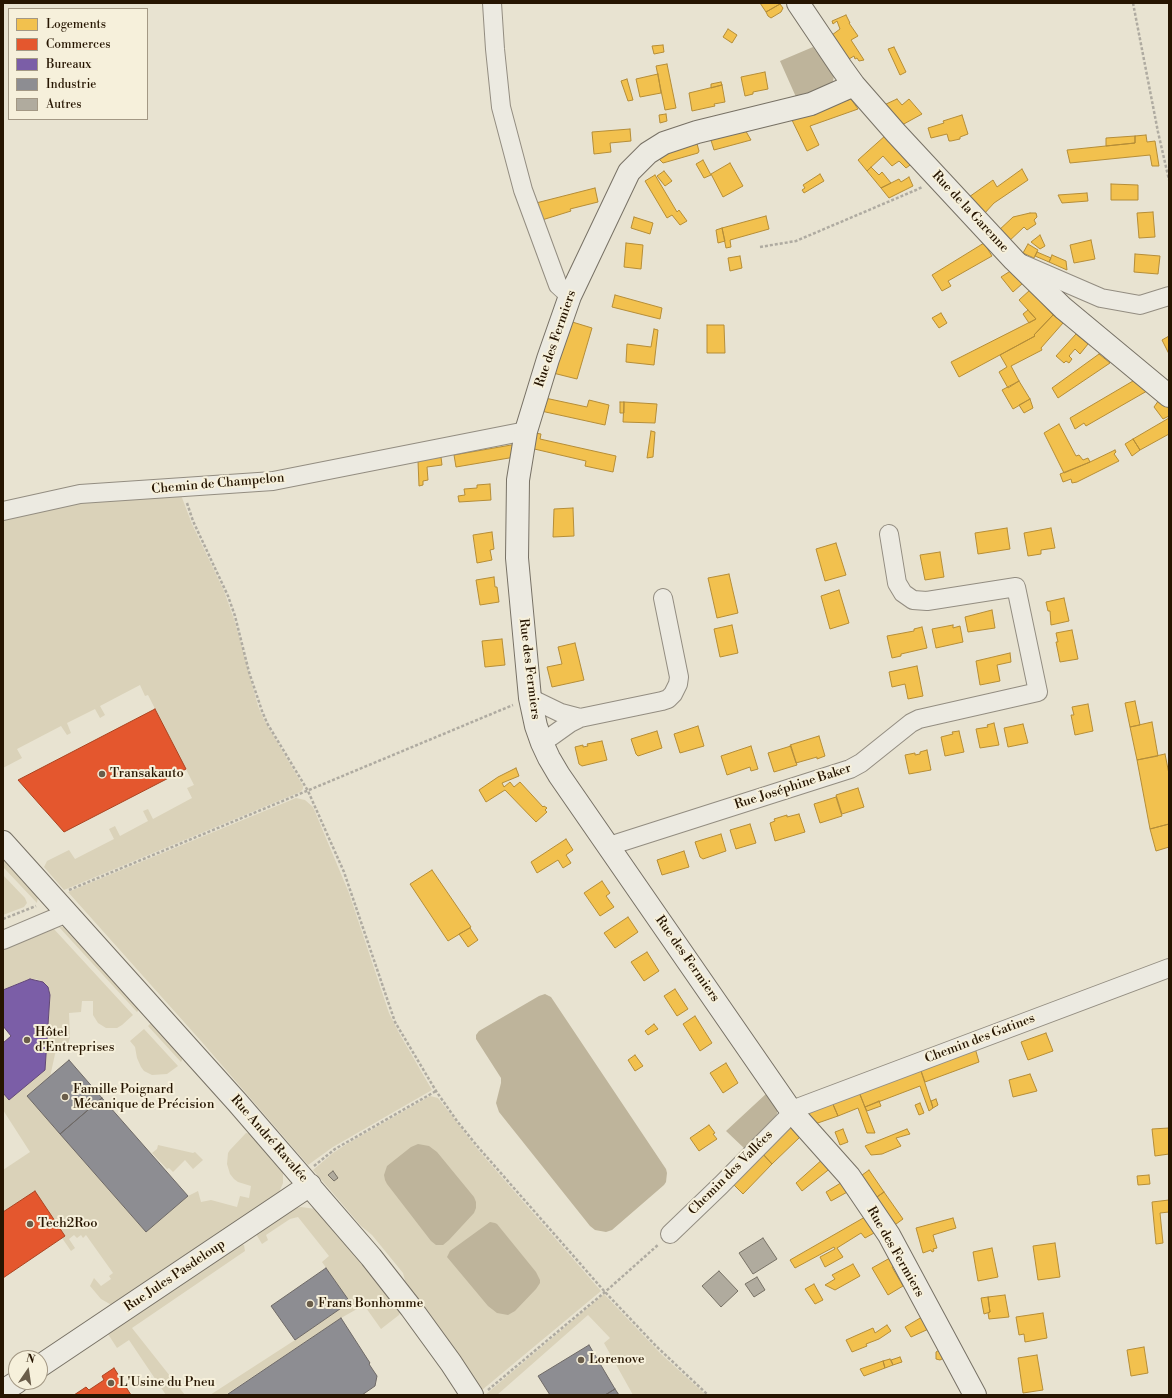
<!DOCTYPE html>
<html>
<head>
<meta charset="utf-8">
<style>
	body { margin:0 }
	#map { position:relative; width:1172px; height:1398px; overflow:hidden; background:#e8e3d1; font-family:"Libre Bodoni",serif }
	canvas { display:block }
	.frame { position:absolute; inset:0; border:4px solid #261501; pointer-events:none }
	.legend { position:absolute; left:8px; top:8px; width:140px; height:112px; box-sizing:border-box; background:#f6f0db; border:1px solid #a39884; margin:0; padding:5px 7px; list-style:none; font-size:12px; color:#261501 }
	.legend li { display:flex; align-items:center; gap:8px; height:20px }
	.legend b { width:20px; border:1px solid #a39884 }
	.north { position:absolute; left:8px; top:1350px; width:40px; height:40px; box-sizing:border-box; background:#f6f0db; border:1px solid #a39884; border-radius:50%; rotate:13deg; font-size:11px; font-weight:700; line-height:16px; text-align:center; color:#261501 }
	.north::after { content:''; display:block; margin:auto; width:14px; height:18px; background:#6a5d4a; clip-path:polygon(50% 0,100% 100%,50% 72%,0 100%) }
</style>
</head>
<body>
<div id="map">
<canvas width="1172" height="1398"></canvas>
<div class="frame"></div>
<ul class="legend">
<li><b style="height:11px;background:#f2c14e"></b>Logements</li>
<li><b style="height:11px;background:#e4572e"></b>Commerces</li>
<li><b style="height:11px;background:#7b5ea7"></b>Bureaux</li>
<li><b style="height:11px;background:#8d8d92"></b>Industrie</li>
<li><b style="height:11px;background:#b0ab9e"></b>Autres</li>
</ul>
<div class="north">N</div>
</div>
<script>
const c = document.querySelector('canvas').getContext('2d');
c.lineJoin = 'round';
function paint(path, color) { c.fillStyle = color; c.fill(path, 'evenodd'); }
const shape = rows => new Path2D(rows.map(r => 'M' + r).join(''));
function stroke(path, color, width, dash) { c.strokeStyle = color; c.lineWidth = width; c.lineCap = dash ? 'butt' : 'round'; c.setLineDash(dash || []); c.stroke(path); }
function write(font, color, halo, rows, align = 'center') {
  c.font = font + ' "Libre Bodoni",serif'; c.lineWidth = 4; c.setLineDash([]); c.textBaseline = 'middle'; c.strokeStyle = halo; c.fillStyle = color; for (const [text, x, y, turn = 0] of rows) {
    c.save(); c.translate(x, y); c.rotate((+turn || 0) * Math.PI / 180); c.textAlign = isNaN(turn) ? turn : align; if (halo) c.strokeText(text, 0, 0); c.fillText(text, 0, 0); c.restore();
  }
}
paint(shape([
	[181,495,192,524,224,591,235,622,258,706,264,720,303,786,303,789,300,792,64,890,44,867,47,861,69,850,75,859,114,839,109,829,115,826,120,836,148,821,143,811,148,809,153,819,192,798,187,788,194,785,148,695,145,696,140,685,100,706,105,715,100,718,95,709,67,723,71,733,67,735,61,726,17,749,22,758,3,768,3,517,76,503],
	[296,798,305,800,313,807,349,893,389,1013,399,1033,432,1090,333,1147,308,1165,201,1041,68,892],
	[3,853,38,895,37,903,3,867],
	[3,875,25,898,27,903,24,907,3,915],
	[59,927,65,927,140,1008,137,1012],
	[53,928,133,1015,122,1025,117,1028,106,1028,98,1023,93,1015,93,1001,82,1001,81,1012,69,1013,70,1037,68,1045,64,1043,58,1045,55,1054,50,1077,28,1096,146,1232,188,1196,198,1191,201,1202,211,1200,237,1207,240,1196,249,1198,251,1186,238,1182,234,1179,230,1174,227,1164,228,1153,230,1150,246,1133,256,1135,282,1168,283,1172,283,1183,278,1195,115,1307,101,1299,90,1286,94,1278,101,1286,111,1279,109,1276,113,1273,86,1235,83,1238,81,1235,77,1238,74,1235,69,1239,75,1248,71,1251,62,1238,65,1236,35,1191,3,1212,3,1170,30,1152,3,1110,3,1093,9,1100,45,1070,50,999,50,991,46,985,39,980,35,979,26,980,3,990,3,949],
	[155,1019,183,1058,181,1062,148,1026],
	[144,1029,178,1066,167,1074,152,1075,144,1071,141,1067,137,1058,135,1047,130,1041],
	[430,1096,438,1098,479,1151,601,1291,482,1390,406,1284,403,1273,372,1235,361,1226,313,1170,333,1153,345,1145],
	[158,1145,193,1153,195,1152,203,1160,193,1169,185,1160,173,1172,169,1168,167,1169,152,1153,157,1149],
	[301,1207,316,1209,401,1307,399,1315,381,1329,364,1305,341,1318,228,1393,229,1395,210,1395,295,1340,350,1302,322,1262,329,1256,298,1217,290,1219,266,1235,268,1240,262,1244,256,1234,292,1209],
	[239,1244,244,1245,245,1251,132,1328,185,1395,166,1395,129,1340,117,1348,108,1334],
	[604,1294,661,1354,706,1395,633,1395,604,1343,610,1338,588,1315,497,1395,485,1395]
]), '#dad2b9');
paint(shape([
	[813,47,834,76,832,86,796,97,780,61],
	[545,994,551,997,553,1000,666,1169,667,1173,666,1182,664,1185,612,1230,606,1232,595,1230,590,1226,499,1112,496,1103,501,1083,501,1078,476,1039,476,1035,479,1031,539,996],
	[767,1093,778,1108,776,1118,745,1149,726,1131],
	[418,1144,429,1146,437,1152,474,1197,476,1202,476,1208,474,1213,449,1240,443,1245,436,1245,431,1241,387,1184,385,1180,384,1175,387,1166,411,1147],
	[490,1222,495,1223,497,1224,536,1272,540,1280,540,1283,536,1289,515,1311,508,1315,497,1313,488,1306,447,1257,450,1251]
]), '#beb49b');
const homes = shape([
	[760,3,780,3,780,4,766,12,760,3],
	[780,4,783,8,781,12,771,18,768,16,766,12,780,4],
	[846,15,850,23,849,23,858,36,851,40,864,60,859,61,857,58,855,59,854,56,849,59,832,35,840,29,837,21,833,24,832,21,846,15],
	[728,29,737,35,732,43,723,37,728,29],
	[663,45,664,52,654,54,652,46,663,45],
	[894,47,906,72,900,75,888,49,894,47],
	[667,64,676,108,665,110,656,66,667,64],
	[765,72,768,89,753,92,753,94,745,96,741,77,765,72],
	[658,74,661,93,640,97,636,79,658,74],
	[627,79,633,100,628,101,621,81,627,79],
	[721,82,722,85,711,88,711,84,721,82],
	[722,85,725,102,714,104,715,106,692,111,689,93,722,85],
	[851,99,858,109,810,126,819,145,807,151,791,118,803,115,851,99],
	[897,99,902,105,909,99,922,114,902,125,884,105,897,99],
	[666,114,667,121,660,123,659,115,666,114],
	[962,115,968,134,960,137,960,139,951,141,949,141,947,134,931,138,928,128,944,123,943,121,962,115],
	[744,128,751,140,714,150,710,137,744,128],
	[630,129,631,141,610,143,611,152,594,154,592,132,630,129],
	[886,135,913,163,906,168,899,161,892,166,883,156,867,171,858,160,886,135],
	[1146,135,1147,142,1155,141,1159,166,1152,166,1150,155,1070,163,1067,150,1135,143,1135,136,1146,135],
	[1135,136,1135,143,1106,146,1106,138,1135,136],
	[696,140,699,151,698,153,663,163,657,157,696,140],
	[703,160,711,175,704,178,696,164,703,160],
	[730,163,743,186,723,197,711,174,730,163],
	[871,167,879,175,882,172,891,183,881,188,867,171,871,167],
	[1022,169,1028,180,994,203,984,214,969,197,993,180,997,187,1022,169],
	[664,171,672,181,665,186,657,176,664,171],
	[820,174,824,181,804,193,802,190,805,188,803,185,820,174],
	[655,175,677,212,679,210,687,221,680,225,672,215,667,218,645,181,655,175],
	[909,177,913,186,889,198,881,188,899,179,901,182,909,177],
	[1111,184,1138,185,1138,200,1111,200,1111,184],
	[595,188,598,202,570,209,571,211,542,220,536,203,595,188],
	[1087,193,1088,201,1062,203,1058,195,1087,193],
	[1153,212,1155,237,1139,238,1137,213,1153,212],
	[1030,213,1036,213,1037,217,1034,220,1036,224,1027,230,1024,227,1006,244,997,232,1013,217,1030,213],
	[766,216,769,229,730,240,731,247,726,248,722,228,766,216],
	[634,217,653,223,650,234,631,228,634,217],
	[722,228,725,241,718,243,716,230,722,228],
	[1040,235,1045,246,1040,249,1031,242,1040,235],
	[1091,240,1095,259,1074,263,1070,245,1091,240],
	[626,243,643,245,641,269,624,267,626,243],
	[984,243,992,256,948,281,951,286,942,291,932,275,984,243],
	[1028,244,1038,250,1034,258,1023,253,1028,244],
	[1037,252,1051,258,1049,262,1035,256,1037,252],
	[1135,254,1160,256,1158,274,1134,272,1135,254],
	[1052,255,1066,261,1067,270,1049,262,1052,255],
	[740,256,742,268,730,271,728,258,740,256],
	[1012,270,1023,283,1013,292,1001,277,1012,270],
	[1030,290,1053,315,1034,335,1035,336,959,377,951,362,1036,319,1019,300,1030,290],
	[615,295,662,308,660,319,612,307,615,295],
	[1028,310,1036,319,1029,323,1023,314,1028,310],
	[941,313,947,323,939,328,932,318,941,313],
	[1053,315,1063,323,1041,348,1042,350,1011,366,1019,381,1008,388,999,372,1007,367,1000,355,1035,336,1034,335,1053,315],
	[569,321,592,328,577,379,553,373,569,321],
	[707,325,724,325,725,353,707,353,707,325],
	[654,329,658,330,654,365,626,362,627,344,651,347,654,329],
	[1076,334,1088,344,1080,354,1075,349,1069,356,1072,359,1069,363,1066,361,1064,363,1056,356,1076,334],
	[1169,336,1169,354,1162,340,1169,336],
	[1099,354,1110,363,1058,398,1052,388,1099,354],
	[1019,381,1030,399,1013,409,1002,390,1019,381],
	[1133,381,1147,391,1086,426,1084,423,1075,429,1070,418,1133,381],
	[545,398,587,407,589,400,609,405,605,425,541,411,545,398],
	[1030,399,1033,408,1024,413,1019,405,1030,399],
	[1159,400,1169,407,1169,416,1163,419,1154,407,1159,400],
	[620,402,624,402,624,413,620,413,620,402],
	[624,402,657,404,655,423,623,422,624,402],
	[1169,418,1169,434,1140,450,1133,439,1169,418],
	[1059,424,1076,456,1079,455,1083,460,1088,458,1090,462,1064,473,1044,433,1059,424],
	[651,431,655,432,653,457,647,458,651,431],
	[535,433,541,434,540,439,616,456,613,472,585,466,586,461,530,448,535,433],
	[1133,439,1140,450,1132,456,1125,444,1133,439],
	[517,444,515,457,456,467,454,455,517,444],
	[1115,450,1116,452,1114,454,1119,461,1077,482,1072,483,1071,479,1063,482,1060,474,1090,462,1115,450],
	[441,457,442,465,427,467,428,480,423,481,423,485,419,486,418,461,441,457],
	[490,484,491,500,459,502,458,496,465,495,464,489,477,488,477,485,490,484],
	[573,508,574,536,553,537,554,509,573,508],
	[1007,528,1010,549,978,554,975,533,1007,528],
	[1051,528,1055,548,1041,550,1041,554,1028,556,1024,533,1051,528],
	[492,532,494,549,490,550,492,560,477,563,473,535,492,532],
	[836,543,846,575,825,581,816,549,836,543],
	[940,552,944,577,925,580,920,555,940,552],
	[729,574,738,613,717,618,708,578,729,574],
	[494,577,495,587,497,587,499,602,480,605,476,580,494,577],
	[839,590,849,623,830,629,821,596,839,590],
	[1064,598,1069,621,1051,625,1050,611,1048,611,1046,602,1064,598],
	[992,610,995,628,968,632,965,617,992,610],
	[732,625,738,653,720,657,714,629,732,625],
	[953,625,953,628,960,626,963,642,936,648,932,629,953,625],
	[922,627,927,648,901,654,901,656,892,658,887,636,914,631,914,629,922,627],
	[1072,630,1078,659,1060,662,1056,642,1058,642,1056,633,1072,630],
	[502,639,505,665,485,667,482,641,502,639],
	[575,643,584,680,552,687,547,667,562,664,558,647,575,643],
	[1010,653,1011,662,997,665,1000,681,980,685,976,661,1010,653],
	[917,666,923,696,908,699,905,684,892,687,889,672,917,666],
	[1135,701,1140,725,1130,727,1125,703,1135,701],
	[1088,704,1093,731,1075,735,1071,715,1074,715,1072,707,1088,704],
	[1152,722,1158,756,1137,760,1130,727,1152,722],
	[994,723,999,745,980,748,976,729,988,727,987,725,994,723],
	[1023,724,1028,743,1008,747,1004,728,1023,724],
	[698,726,704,746,680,753,674,734,698,726],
	[657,731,662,748,638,756,636,754,631,739,657,731],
	[959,731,964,752,945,756,941,737,953,734,952,732,959,731],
	[819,736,825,756,817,759,817,757,796,763,790,745,819,736],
	[602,741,607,760,582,766,579,764,575,747,583,745,583,747,588,746,587,744,602,741],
	[751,746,758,769,751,771,750,767,727,775,721,756,751,746],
	[791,746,797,765,774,772,768,753,791,746],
	[927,750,931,770,909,774,905,755,915,753,915,755,920,754,920,752,927,750],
	[1165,754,1169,774,1169,824,1150,829,1137,760,1165,754],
	[516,768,519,776,502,783,504,787,510,782,514,787,520,782,543,807,544,806,547,808,545,810,547,812,536,822,505,790,486,802,479,790,498,777,516,768],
	[858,788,864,807,842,814,836,795,858,788],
	[836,797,842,816,820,823,814,804,836,797],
	[799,814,805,832,775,841,770,823,775,821,774,819,787,815,787,817,799,814],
	[750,824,756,843,736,849,730,830,750,824],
	[1169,824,1169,847,1156,851,1150,829,1169,824],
	[721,834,726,851,703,859,700,857,695,842,721,834],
	[566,839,573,850,566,855,571,863,563,868,558,860,537,873,531,862,566,839],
	[684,851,689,867,662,875,657,860,684,851],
	[432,870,471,927,448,941,410,884,432,870],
	[602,881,610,893,606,896,614,907,600,916,584,893,602,881],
	[628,917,638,932,615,948,604,933,628,917],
	[470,928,478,940,468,947,459,934,470,928],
	[647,952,659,971,644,981,631,962,647,952],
	[675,989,688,1009,677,1016,664,996,675,989],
	[695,1016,712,1043,700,1051,683,1024,695,1016],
	[654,1024,658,1029,648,1035,645,1031,654,1024],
	[1046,1033,1053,1051,1028,1060,1021,1042,1046,1033],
	[975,1048,979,1062,925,1082,920,1068,975,1048],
	[635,1055,643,1066,635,1071,628,1060,635,1055],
	[726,1063,738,1083,723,1093,710,1073,726,1063],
	[920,1068,933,1108,929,1111,920,1086,865,1107,859,1092,920,1068],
	[1030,1074,1037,1091,1013,1097,1009,1080,1030,1074],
	[859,1092,875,1133,867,1133,858,1108,838,1116,832,1102,859,1092],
	[936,1099,938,1105,933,1108,931,1101,936,1099],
	[879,1101,881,1106,867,1111,865,1107,879,1101],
	[832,1102,838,1116,812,1125,802,1113,832,1102],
	[920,1103,924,1113,919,1115,915,1105,920,1103],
	[709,1125,715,1133,713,1134,717,1139,699,1151,690,1138,709,1125],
	[788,1125,800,1137,772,1164,761,1152,788,1125],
	[1169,1128,1169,1154,1155,1156,1152,1129,1169,1128],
	[843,1129,848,1142,840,1145,835,1132,843,1129],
	[907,1129,910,1134,896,1138,901,1146,882,1154,871,1155,865,1146,907,1129],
	[761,1152,772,1164,743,1194,731,1182,761,1152],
	[824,1158,832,1167,802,1191,796,1183,824,1158],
	[869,1170,884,1192,874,1199,858,1178,869,1170],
	[1149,1175,1150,1184,1138,1185,1137,1176,1149,1175],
	[844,1181,851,1190,831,1201,826,1192,844,1181],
	[884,1192,903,1219,892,1227,874,1199,884,1192],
	[1169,1200,1169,1212,1160,1213,1163,1243,1156,1244,1152,1202,1169,1200],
	[865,1217,874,1233,865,1238,861,1233,837,1248,843,1257,825,1267,820,1257,835,1249,834,1247,795,1268,790,1260,865,1217],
	[953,1218,956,1228,933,1235,937,1248,933,1249,934,1251,932,1252,931,1250,923,1253,916,1228,953,1218],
	[1055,1243,1060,1277,1038,1280,1033,1246,1055,1243],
	[992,1248,998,1277,978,1281,973,1252,992,1248],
	[890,1258,894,1266,892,1267,903,1286,888,1295,872,1268,890,1258],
	[853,1264,860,1276,835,1290,825,1285,835,1279,832,1275,853,1264],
	[814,1284,823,1300,815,1304,805,1289,814,1284],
	[1005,1295,1009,1317,989,1319,988,1313,990,1312,988,1297,1005,1295],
	[988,1297,990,1312,984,1314,981,1298,988,1297],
	[1043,1313,1047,1338,1025,1342,1024,1334,1019,1335,1016,1317,1043,1313],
	[927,1314,933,1327,911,1337,905,1327,927,1314],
	[887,1325,891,1331,879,1339,866,1344,867,1346,852,1352,846,1340,873,1328,875,1333,887,1325],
	[944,1347,948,1356,940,1360,936,1359,936,1352,944,1347],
	[1144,1347,1148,1373,1131,1376,1127,1350,1144,1347],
	[1037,1355,1043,1390,1023,1393,1018,1358,1037,1355],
	[900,1357,902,1362,893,1365,891,1360,900,1357],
	[890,1359,893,1365,885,1368,883,1361,890,1359],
	[883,1361,885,1368,864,1376,860,1369,883,1361]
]);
paint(homes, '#f2c14e');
stroke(homes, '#b58d37', 1);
const shops = shape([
	[155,709,186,769,64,832,18,780,155,709],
	[35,1191,65,1236,3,1278,3,1212,35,1191],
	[114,1368,131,1395,74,1395,86,1387,89,1390,104,1380,102,1376,114,1368]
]);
paint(shops, '#e4572e');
stroke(shops, '#ab4320', 1);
const offices = shape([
	[30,979,43,982,48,987,50,995,45,1070,9,1100,3,1093,3,1043,11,1036,3,1026,3,990,30,979]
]);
paint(offices, '#7b5ea7');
stroke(offices, '#624875', 1);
const industry = shape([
	[69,1060,102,1098,60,1134,27,1096,69,1060],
	[102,1098,188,1196,146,1232,60,1134,102,1098],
	[326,1268,350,1302,295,1340,271,1306,326,1268],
	[341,1318,370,1363,369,1364,377,1376,375,1386,362,1395,229,1395,228,1394,341,1318],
	[589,1345,615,1389,605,1395,550,1395,538,1376,589,1345],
	[615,1389,619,1395,605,1395,615,1389]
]);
paint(industry, '#8d8d92');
stroke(industry, '#6e6966', 1);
const building = shape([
	[333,1171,338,1178,334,1181,328,1175,333,1171],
	[763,1238,777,1259,753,1274,739,1253,763,1238],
	[719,1271,738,1291,721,1307,702,1286,719,1271],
	[757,1277,765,1290,754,1297,745,1284,757,1277]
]);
paint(building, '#b0ab9e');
stroke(building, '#777165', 1);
const street = shape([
	[492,3,495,49,501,107,523,190,558,285,570,296],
	[1020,263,1101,298,1140,305,1169,296],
	[3,511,80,494,273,481,526,431],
	[530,698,561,713,580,718],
	[542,743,570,723,580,718,662,701,668,699,673,694,678,684,679,677,663,598],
	[609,846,850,769,861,763,911,723,919,719,1038,692,1016,587,927,601,913,600,903,593,897,583,889,534],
	[3,940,67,913],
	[670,1234,721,1185,797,1108,1169,968]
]);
const secondary = shape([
	[798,3,841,67,854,85,896,133,1014,260,1063,308,1169,396],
	[854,85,811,104,697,132,664,143,648,153,629,172,570,296,548,359,526,431,518,480,517,558,530,698,536,726,542,743,549,758,559,775,792,1112,849,1176,889,1235,975,1395],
	[3,842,237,1102,371,1257,411,1308,451,1363,472,1395],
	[40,1366,310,1185],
	[3,1391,17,1382]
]);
stroke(street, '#938d81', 20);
stroke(secondary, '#777165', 24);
stroke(shape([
	[1133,3,1158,132,1169,180],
	[760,247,796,241,916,190,922,187],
	[187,503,193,521,228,596,235,616,249,672,262,711,267,723,308,791,344,872,395,1022,436,1091,457,1121,478,1147,605,1292,656,1346,708,1395],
	[69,890,513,705],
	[3,919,36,906],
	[314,1166,335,1149,436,1091],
	[488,1390,605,1292,659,1244]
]), '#afaba1', 2.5, [3, 2]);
stroke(street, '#eceae1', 18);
stroke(secondary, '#eceae1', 22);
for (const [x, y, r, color] of [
	[102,774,4,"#6a5d4a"],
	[27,1040,4,"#6a5d4a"],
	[65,1097,4,"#6a5d4a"],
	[30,1224,4,"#6a5d4a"],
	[310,1304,4,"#6a5d4a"],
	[581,1360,4,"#6a5d4a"],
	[111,1383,4,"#6a5d4a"]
]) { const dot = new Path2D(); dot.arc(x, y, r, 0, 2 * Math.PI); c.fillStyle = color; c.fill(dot); stroke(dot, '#f6f0db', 1.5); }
write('13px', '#261501', '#f6f0db', [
	["Rue de la Garenne",970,212,47],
	["Rue des Fermiers",556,339,-71],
	["Chemin de Champelon",218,484,-5],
	["Rue des Fermiers",529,669,83],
	["Rue Joséphine Baker",793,787,-18],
	["Rue des Fermiers",687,959,55],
	["Chemin des Gatines",980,1039,-21],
	["Rue André Ravalée",269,1139,49],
	["Chemin des Vallées",731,1173,-45],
	["Rue des Fermiers",895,1252,60],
	["Rue Jules Pasdeloup",175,1276,-34]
]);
write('13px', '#261501', '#f6f0db', [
	["Transakauto",110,774],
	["Hôtel",35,1033],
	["d'Entreprises",35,1048],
	["Famille Poignard",73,1090],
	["Mécanique de Précision",73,1105],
	["Tech2Roo",38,1224],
	["Frans Bonhomme",318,1304],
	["Lorenove",589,1360],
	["L'Usine du Pneu",119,1383]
], 'left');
</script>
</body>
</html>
